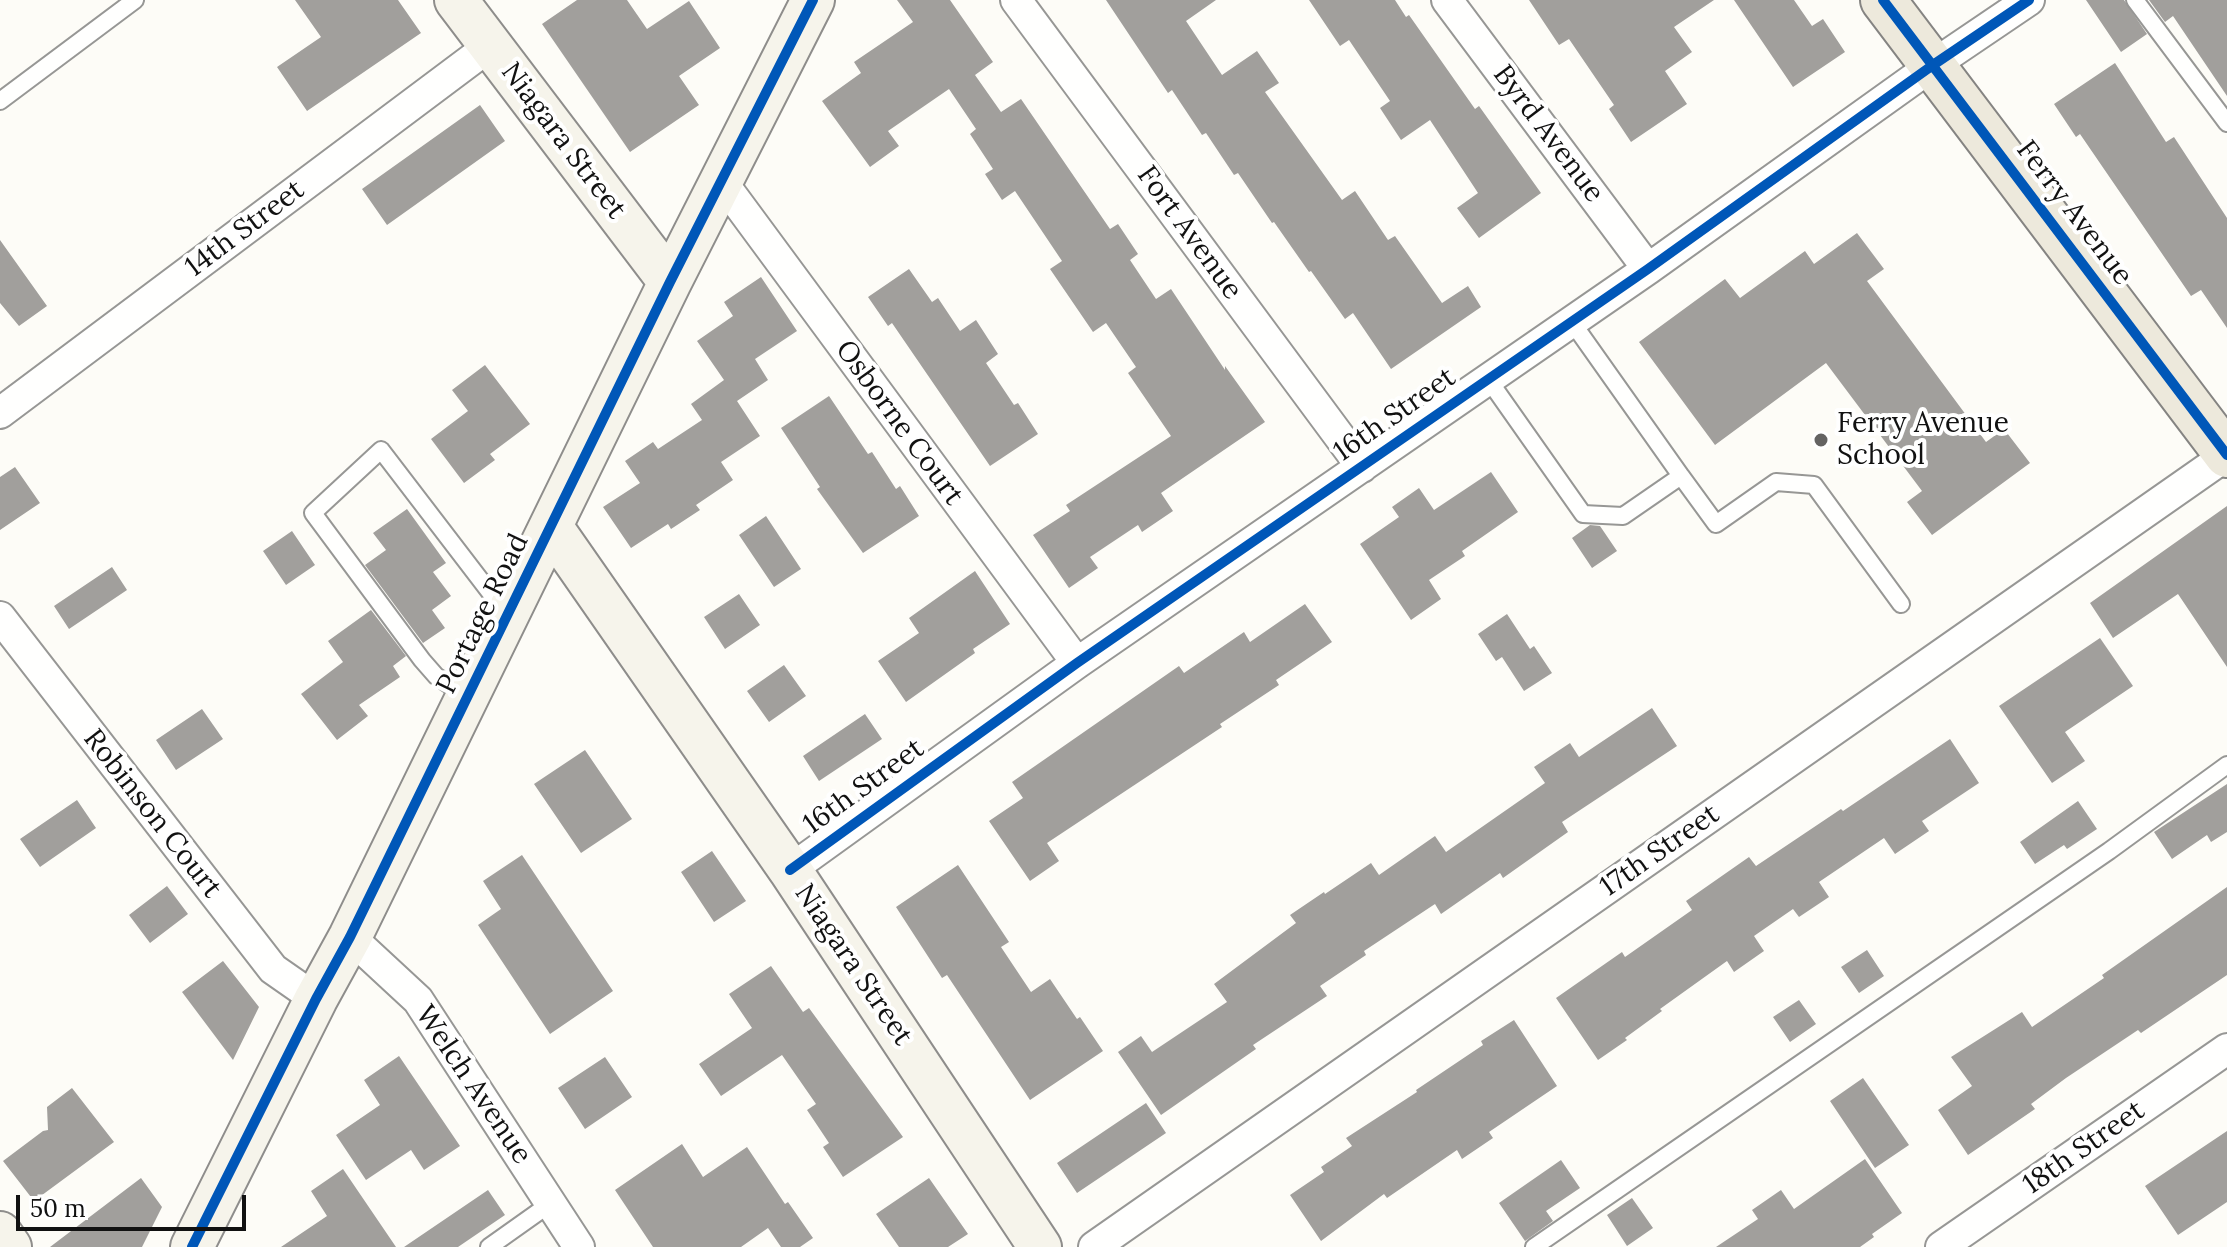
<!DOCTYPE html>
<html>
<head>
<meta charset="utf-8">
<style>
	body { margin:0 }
	#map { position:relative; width:2227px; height:1247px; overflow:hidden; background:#fdfcf7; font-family:Lora,serif }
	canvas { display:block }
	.scale { position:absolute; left:16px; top:1195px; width:230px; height:36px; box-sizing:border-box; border:4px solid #111; border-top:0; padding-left:10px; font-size:24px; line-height:28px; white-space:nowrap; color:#111; -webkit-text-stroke:6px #fff; paint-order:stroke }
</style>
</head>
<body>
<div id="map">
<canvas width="2227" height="1247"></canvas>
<div class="scale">50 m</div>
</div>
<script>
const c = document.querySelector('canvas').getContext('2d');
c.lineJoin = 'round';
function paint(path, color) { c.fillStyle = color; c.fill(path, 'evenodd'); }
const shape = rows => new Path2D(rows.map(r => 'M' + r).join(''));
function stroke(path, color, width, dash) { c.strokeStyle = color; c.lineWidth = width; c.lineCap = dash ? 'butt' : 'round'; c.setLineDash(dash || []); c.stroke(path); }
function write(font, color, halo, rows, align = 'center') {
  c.font = font + ' Lora,serif'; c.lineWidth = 8; c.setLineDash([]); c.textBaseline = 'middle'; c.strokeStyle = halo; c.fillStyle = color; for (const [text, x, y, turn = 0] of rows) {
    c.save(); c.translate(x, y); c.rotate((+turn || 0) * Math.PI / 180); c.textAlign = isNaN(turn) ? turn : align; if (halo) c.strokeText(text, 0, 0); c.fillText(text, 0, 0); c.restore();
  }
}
paint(shape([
	[295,0,398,0,421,33,307,111,277,67,321,37],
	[577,0,627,0,647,29,689,1,720,48,679,76,699,105,630,152,542,24],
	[897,0,950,0,993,62,975,75,1001,112,1021,99,1110,229,1118,224,1138,254,1130,260,1156,299,1171,289,1225,370,1225,366,1265,422,1161,493,1173,511,1142,532,1138,525,1090,557,1098,568,1069,588,1033,535,1070,511,1066,505,1171,436,1128,373,1136,367,1106,323,1093,332,1050,269,1062,261,1015,191,1002,200,985,174,993,169,970,134,976,129,949,89,888,131,899,146,870,167,822,101,861,73,854,62,913,22],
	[1106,0,1216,0,1186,21,1222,75,1257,51,1279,83,1265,92,1342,200,1355,191,1388,240,1395,236,1442,303,1468,286,1481,307,1391,369,1353,313,1345,319,1311,271,1309,272,1274,222,1272,223,1238,173,1234,175,1206,133,1202,135,1172,90,1168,93],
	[1309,0,1395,0,1406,17,1409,15,1475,109,1479,106,1541,193,1479,238,1457,208,1478,193,1430,120,1401,140,1380,108,1390,101,1349,40,1340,46],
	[1529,0,1714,0,1674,27,1692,52,1665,71,1687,104,1631,142,1609,109,1614,105,1569,39,1559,45],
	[1734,0,1794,0,1812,26,1823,19,1845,52,1793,87],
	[2086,0,2124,0,2147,34,2121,52],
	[2149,0,2227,0,2227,96,2173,16,2165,22],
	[2115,63,2166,142,2174,137,2227,218,2227,328,2201,290,2191,296,2080,134,2076,137,2054,104],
	[480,105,505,141,387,225,362,189],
	[1857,233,1884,269,1867,281,1986,442,2004,429,2030,463,1932,535,1907,502,1922,491,1826,363,1715,445,1639,342,1725,279,1740,298,1805,251,1814,264],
	[0,240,47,306,19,326,0,303],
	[909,269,932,302,938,298,960,331,976,320,998,354,986,363,1014,405,1018,403,1038,434,990,466,892,323,888,326,868,297],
	[761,277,797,331,755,359,768,380,737,401,760,436,721,462,733,480,696,505,700,510,671,529,668,524,631,548,603,507,640,483,625,461,653,442,658,449,702,420,691,404,724,380,697,341,733,316,724,302],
	[485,365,530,424,490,454,495,460,464,483,431,439,468,411,452,390],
	[829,396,868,454,872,452,896,489,900,486,919,516,863,553,817,489,820,487,781,428],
	[15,467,40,503,0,530,0,477],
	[1491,472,1518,512,1462,551,1465,556,1429,580,1441,599,1411,620,1360,544,1399,517,1392,507,1419,488,1434,510],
	[2227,506,2227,667,2178,594,2113,638,2090,603],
	[407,509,446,563,433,572,451,596,432,610,445,628,423,643,365,565,386,550,373,533],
	[766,516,801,569,774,587,739,535],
	[1590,525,1600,526,1617,551,1592,568,1572,538],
	[292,531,315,565,286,585,263,551],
	[112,567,127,590,69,629,54,606],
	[975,571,1010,624,973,649,975,653,906,702,878,661,919,633,909,618],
	[739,594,760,625,725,649,704,617],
	[1305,604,1332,642,1276,680,1279,685,1220,724,1222,727,1047,843,1059,861,1030,881,989,821,1023,798,1012,782,1179,666,1184,673,1244,632,1250,642],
	[371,610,406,656,393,666,400,677,359,705,368,716,337,740,301,694,343,662,328,641],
	[1507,614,1530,649,1534,646,1552,673,1524,691,1502,657,1496,661,1478,634],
	[2100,638,2133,686,2065,732,2085,761,2052,783,1999,706],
	[784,665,806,696,769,722,747,691],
	[1652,708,1677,746,1562,822,1568,832,1503,878,1500,873,1441,914,1435,904,1364,951,1366,955,1320,986,1327,996,1253,1045,1256,1049,1161,1115,1118,1052,1141,1036,1152,1052,1227,1002,1214,984,1296,923,1290,915,1324,892,1325,894,1371,863,1379,875,1435,836,1446,852,1545,783,1534,767,1570,743,1579,757],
	[202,709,223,739,176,770,156,740],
	[865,714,882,739,819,781,803,756],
	[1950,739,1979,783,1922,821,1929,831,1895,854,1884,838,1819,882,1829,897,1799,917,1793,909,1754,936,1764,951,1734,972,1727,961,1660,1009,1662,1011,1625,1038,1627,1040,1598,1060,1556,998,1622,952,1625,957,1692,910,1686,901,1749,857,1756,866,1841,809,1843,811],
	[585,750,632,819,581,853,534,784],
	[2227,784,2227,832,2211,842,2207,835,2172,859,2154,832],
	[77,800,96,828,40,867,20,839],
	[2078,801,2097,829,2067,849,2064,845,2035,864,2020,842],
	[712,851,746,901,714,922,681,872],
	[522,855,613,991,550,1034,478,925,501,909,483,881],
	[958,865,1009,942,1001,947,1031,992,1050,979,1077,1019,1080,1017,1103,1051,1030,1100,947,975,942,978,896,907],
	[167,886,188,914,150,943,129,915],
	[2227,887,2227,975,2141,1033,2138,1030,2066,1078,2031,1104,2035,1109,1968,1155,1938,1110,1972,1086,1951,1057,2022,1012,2032,1027,2104,978,2102,975],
	[1867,950,1884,976,1859,993,1841,967],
	[223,961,259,1007,233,1060,182,992],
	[771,966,803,1012,809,1008,903,1137,843,1177,823,1147,829,1143,807,1110,816,1104,782,1055,721,1096,699,1064,752,1028,729,994],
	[1799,1000,1816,1024,1790,1042,1773,1017],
	[1514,1020,1557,1086,1489,1132,1493,1138,1462,1159,1457,1150,1387,1198,1384,1194,1321,1241,1290,1195,1324,1172,1321,1167,1352,1146,1346,1138,1417,1092,1416,1090,1483,1045,1481,1041],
	[399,1056,460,1146,424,1170,411,1150,366,1180,336,1135,380,1105,364,1080],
	[605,1057,632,1097,585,1129,558,1088],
	[1863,1078,1909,1145,1875,1168,1830,1101],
	[72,1088,114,1142,34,1201,3,1161,43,1131,48,1130,47,1107],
	[1146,1103,1166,1133,1077,1193,1057,1163],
	[2227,1131,2227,1202,2178,1235,2145,1186],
	[682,1144,703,1177,747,1147,785,1204,788,1202,813,1238,800,1247,781,1247,768,1228,741,1247,653,1247,615,1190],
	[1865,1159,1902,1213,1872,1234,1874,1237,1860,1247,1716,1247,1758,1219,1752,1210,1781,1190,1794,1209],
	[1561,1160,1580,1188,1546,1211,1553,1221,1525,1241,1499,1203],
	[343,1169,396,1247,281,1247,327,1216,311,1191],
	[141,1178,162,1207,142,1247,50,1247],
	[929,1178,968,1234,948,1247,899,1247,876,1214],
	[488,1190,505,1215,458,1247,404,1247],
	[1632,1198,1653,1228,1627,1246,1607,1215]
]), '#a19f9c');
const lane = shape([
	[2135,0,2227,123],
	[0,101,135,0],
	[1488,379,1583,514,1623,516,1681,476,1572,322],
	[1681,476,1716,524,1776,482,1814,485,1901,604],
	[466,696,436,676,422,660,313,513,381,450,505,612],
	[489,1247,551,1203],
	[1534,1247,2109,851,2227,765]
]);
const street = shape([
	[1016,0,1362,467],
	[1447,0,1648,269],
	[722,182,1077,663],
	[0,413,491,45],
	[0,617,273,969,316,999],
	[790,870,1077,663,1648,269,1933,65,2029,0],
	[350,937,418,1000,579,1247],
	[1094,1247,2227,455],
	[1941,1247,2227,1049]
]);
const secondary = shape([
	[456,0,670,282],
	[552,528,790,870,1040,1247],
	[0,1233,10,1247],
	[192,1247,316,999,350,937,670,282,813,0]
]);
const primary = shape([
	[1883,0,2227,455]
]);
stroke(lane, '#979795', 20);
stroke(street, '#979795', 34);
stroke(secondary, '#8e8d8b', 46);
stroke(primary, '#858482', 48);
stroke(lane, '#fffffe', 16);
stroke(street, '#fffffe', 30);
stroke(secondary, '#f6f4eb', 42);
stroke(primary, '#ede9dc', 44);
stroke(shape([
	[1883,0,2227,455],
	[790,870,1077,663,1648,269,1933,65,2029,0],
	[192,1247,316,999,350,937,670,282,813,0]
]), '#0057b8', 10);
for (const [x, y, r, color] of [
	[1821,440,8,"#646362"]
]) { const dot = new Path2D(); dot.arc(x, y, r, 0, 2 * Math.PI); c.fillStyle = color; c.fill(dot); stroke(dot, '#fff', 3); }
write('28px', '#111', '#fff', [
	["Byrd Avenue",1548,134,53],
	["Niagara Street",563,141,53],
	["Ferry Avenue",2074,213,53],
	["14th Street",245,229,-37],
	["Fort Avenue",1189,233,54],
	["16th Street",1395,415,-35],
	["Osborne Court",899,423,54],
	["Portage Road",483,614,-64],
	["16th Street",864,787,-36],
	["Robinson Court",152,814,52],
	["17th Street",1660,851,-35],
	["Niagara Street",853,965,56],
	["Welch Avenue",473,1085,56],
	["18th Street",2084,1148,-35]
]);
write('28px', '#111', '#fff', [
	["Ferry Avenue",1837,424],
	["School",1837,456]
], 'left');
</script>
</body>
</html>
